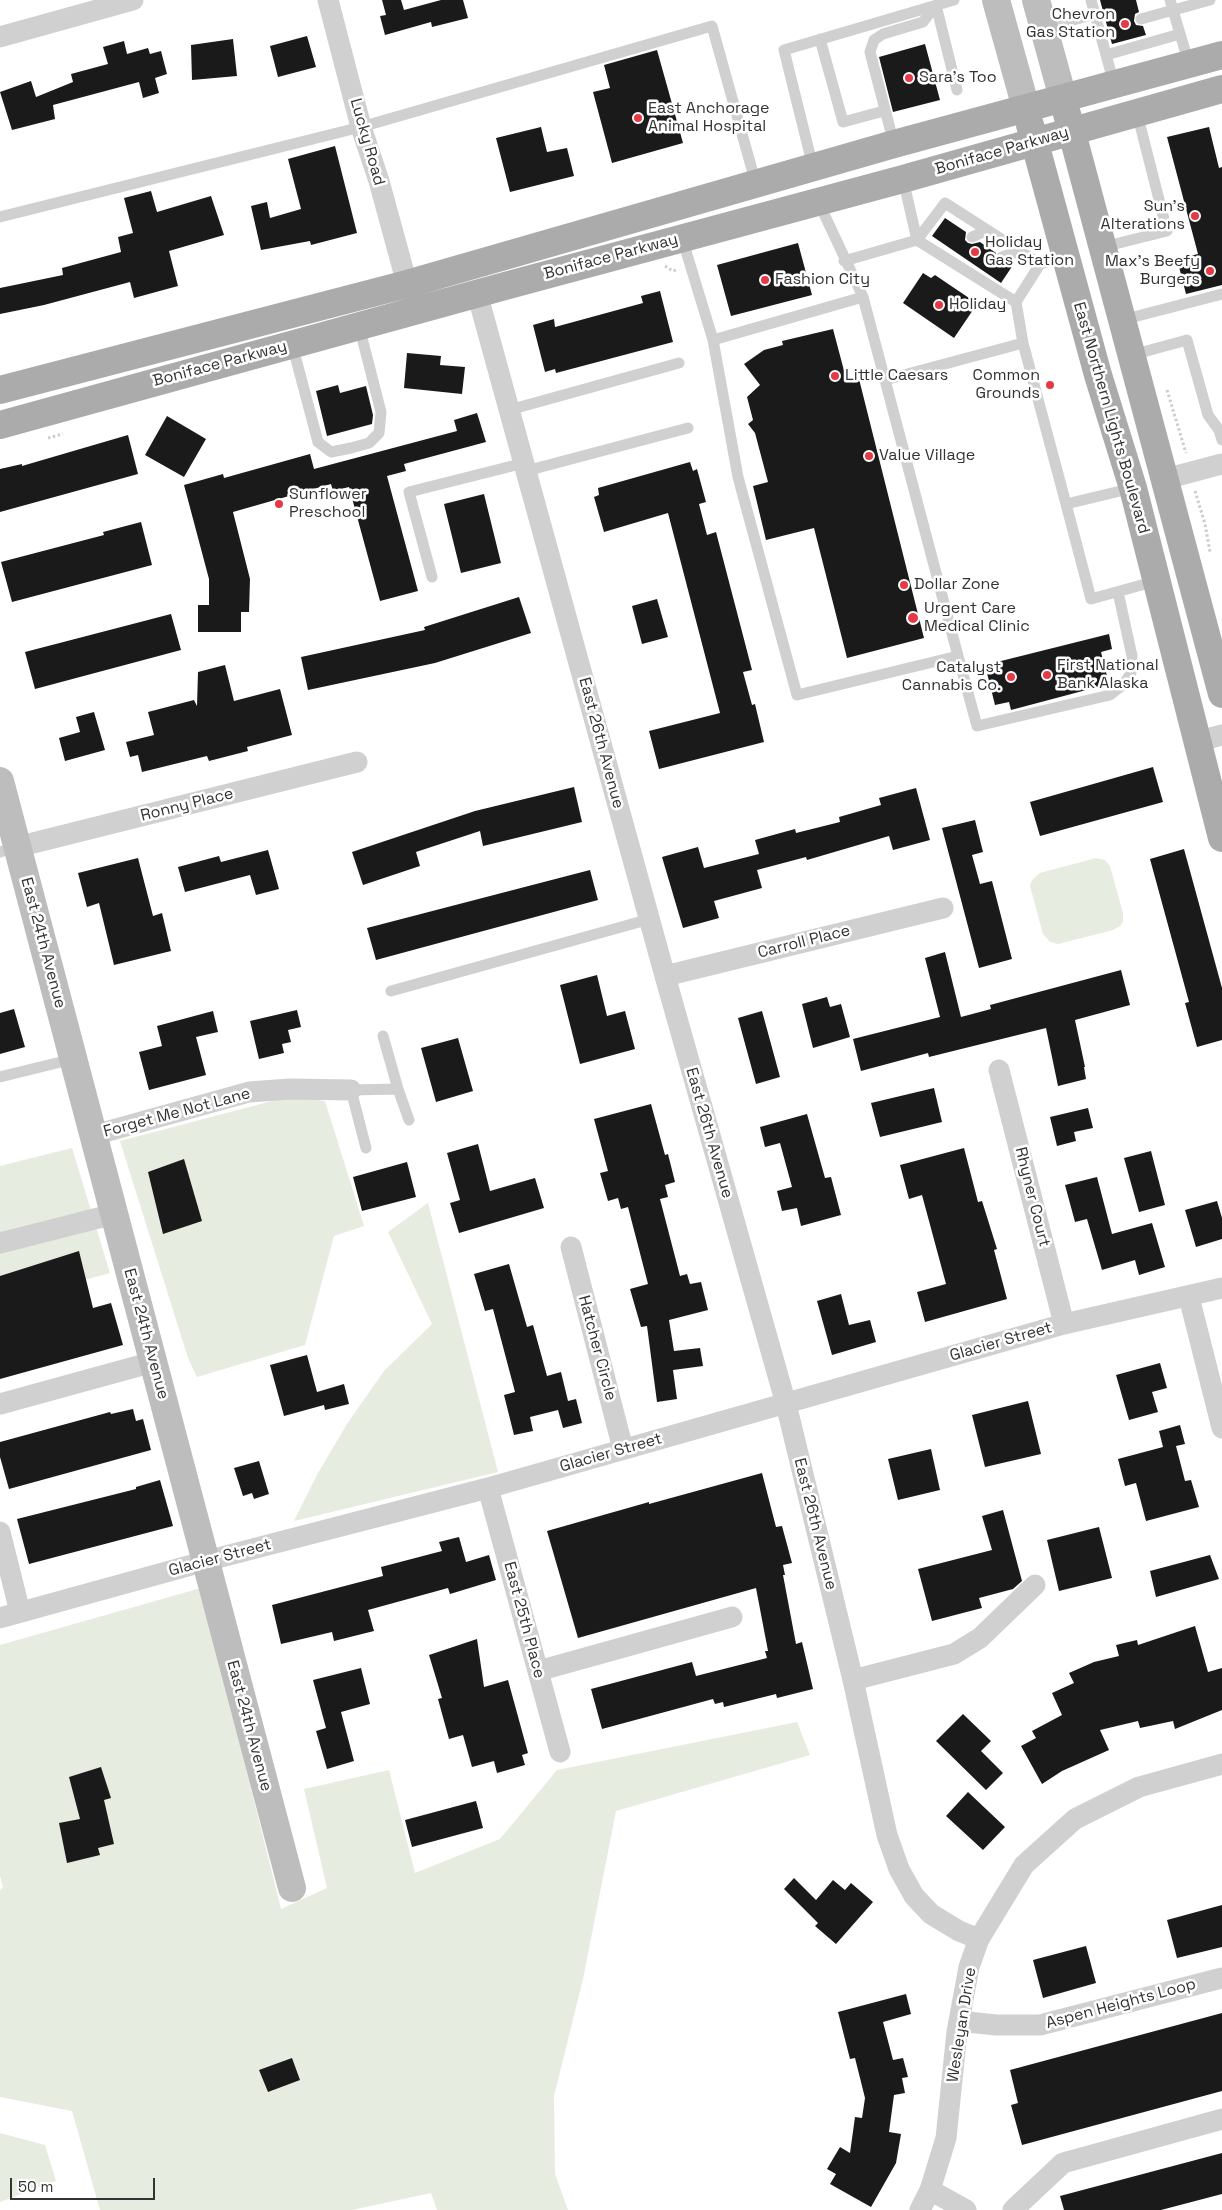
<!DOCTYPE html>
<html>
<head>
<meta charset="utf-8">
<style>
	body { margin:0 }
	#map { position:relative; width:1222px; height:2210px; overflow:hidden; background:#fff; font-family:"Space Grotesk",sans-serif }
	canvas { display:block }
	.scale { position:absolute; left:10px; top:2178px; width:145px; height:22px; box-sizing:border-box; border:2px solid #333; border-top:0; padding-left:6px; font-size:15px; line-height:18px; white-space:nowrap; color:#333; -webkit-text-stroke:4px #fff; paint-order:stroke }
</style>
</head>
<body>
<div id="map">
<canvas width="1222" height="2210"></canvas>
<div class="scale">50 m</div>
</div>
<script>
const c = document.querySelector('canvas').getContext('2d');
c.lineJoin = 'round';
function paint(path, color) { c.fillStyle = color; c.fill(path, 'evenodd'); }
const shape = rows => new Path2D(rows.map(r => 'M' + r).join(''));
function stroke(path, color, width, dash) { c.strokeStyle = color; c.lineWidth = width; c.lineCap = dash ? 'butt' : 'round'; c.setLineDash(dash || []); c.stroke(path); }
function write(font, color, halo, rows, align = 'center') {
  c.font = font + ' "Space Grotesk",sans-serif'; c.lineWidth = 5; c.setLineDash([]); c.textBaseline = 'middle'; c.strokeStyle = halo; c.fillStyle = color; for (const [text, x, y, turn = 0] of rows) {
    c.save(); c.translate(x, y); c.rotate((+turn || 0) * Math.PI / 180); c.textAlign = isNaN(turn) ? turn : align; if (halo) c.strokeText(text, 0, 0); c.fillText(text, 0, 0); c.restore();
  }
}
paint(shape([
	[1096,858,1105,860,1110,866,1123,913,1123,922,1120,926,1113,930,1058,944,1050,942,1043,934,1030,886,1032,880,1040,873],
	[291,1096,325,1101,364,1226,334,1236,305,1345,197,1377,188,1358,120,1141],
	[72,1148,110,1273,0,1303,0,1166],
	[428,1203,498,1472,294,1521,318,1473,347,1424,384,1371,432,1324,388,1232],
	[201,1588,281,1909,327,1888,304,1789,389,1770,415,1873,500,1839,557,1770,797,1722,810,1755,616,1811,583,1979,554,2096,555,2174,568,2210,437,2210,431,2193,352,2210,100,2210,72,2111,0,2097,0,1890,3,1887,0,1876,0,1645],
	[0,2133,45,2145,56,2181,0,2202]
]), '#e6ecdf');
paint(shape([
	[382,0,401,0,404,10,441,0,463,0,468,18,432,27,431,22,385,35,380,16,386,15],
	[1100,0,1136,0,1139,12,1135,14,1134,21,1136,25,1143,26,1146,35,1112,44],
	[307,36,316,67,278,77,270,46],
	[233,39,237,76,192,80,191,45],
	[124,41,127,54,148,48,150,54,161,51,167,74,155,78,159,93,143,98,139,82,53,105,55,119,12,130,0,92,31,81,36,97,73,82,71,74,108,64,103,47],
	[925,44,940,100,893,112,879,57],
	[657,50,683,143,612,163,593,92,610,88,604,65],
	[541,127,547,152,567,148,574,176,510,192,496,138],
	[1209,127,1219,168,1222,167,1222,285,1186,294,1177,259,1198,254,1167,137],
	[335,146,357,233,311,245,310,241,261,250,251,206,267,202,270,218,301,209,288,159],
	[151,191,157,212,211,196,224,235,169,251,178,286,134,298,130,282,44,305,0,314,0,288,63,275,62,268,121,252,118,237,133,233,124,198],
	[945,218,966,232,965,240,968,243,972,244,980,242,996,253,995,259,997,263,1001,264,1009,262,1013,265,1001,283,932,236],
	[798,243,812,295,731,316,717,265],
	[923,273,931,278,935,275,969,298,968,302,975,307,954,338,903,303],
	[660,291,673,342,556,373,555,369,545,372,533,325,554,319,555,327,643,303,641,296],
	[833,329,847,382,859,379,924,638,847,658,814,528,766,540,753,486,768,482,755,433,748,424,753,420,747,397,760,385,744,364,764,350,783,345,782,341],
	[407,353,441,356,440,365,465,367,462,394,404,388],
	[338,385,340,393,366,386,373,415,372,424,327,436,316,391],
	[477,413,486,442,404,464,406,471,387,476,418,591,380,601,349,487,333,491,331,484,233,512,250,579,249,612,241,612,241,632,198,632,198,605,209,605,209,579,184,485,223,474,224,478,310,454,314,469,457,431,454,420],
	[167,416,206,439,184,477,145,455],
	[128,435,138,474,0,512,0,469,22,464,22,466],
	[690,462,693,471,697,469,706,502,699,504,707,535,716,532,752,670,743,672,752,705,755,704,764,742,659,769,649,731,720,713,668,513,604,532,594,497,599,495,598,488],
	[484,494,501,563,461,573,444,504],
	[141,522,152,565,12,602,1,562,104,535,103,532],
	[519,597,531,633,435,663,308,690,301,657,425,630,424,627],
	[657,599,668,637,642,644,632,606],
	[171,614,181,650,35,689,25,652],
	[1109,634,1112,649,1101,652,1109,684,1011,710,1009,702,995,705,985,665],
	[225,665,234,701,280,689,292,735,247,747,248,751,209,761,207,756,142,772,138,755,130,757,126,742,154,735,148,712,194,700,197,706,198,672],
	[94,712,105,750,65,761,59,738,80,732,76,717],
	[1153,767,1163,802,1040,836,1030,802],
	[574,787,582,822,483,846,480,831,416,852,420,866,363,885,352,852,475,811],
	[916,788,930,840,893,850,889,836,807,860,806,857,757,870,762,888,714,901,719,918,683,928,662,857,698,847,704,868,759,854,755,840,795,829,796,833,840,822,839,817,881,805,879,798],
	[975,820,983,852,972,855,980,884,992,881,1012,959,979,968,942,828],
	[1184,849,1222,988,1222,1040,1197,1047,1185,1003,1189,1002,1150,859],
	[268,850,279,889,256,895,250,875,185,892,178,867,219,856,221,862],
	[138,858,153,916,162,913,171,951,114,965,99,903,87,907,78,873],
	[590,870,598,900,376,960,367,928],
	[945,952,961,1017,991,1009,990,1005,1121,970,1130,1005,1075,1020,1085,1067,1084,1067,1086,1079,1058,1086,1046,1028,929,1057,928,1053,861,1071,853,1039,940,1017,925,958],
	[597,975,607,1016,625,1011,635,1049,580,1064,560,985],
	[827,997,830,1007,841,1004,850,1037,813,1048,802,1004],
	[14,1009,25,1047,0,1054,0,1013],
	[297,1010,301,1027,288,1030,291,1042,282,1044,284,1053,259,1059,250,1021],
	[213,1011,218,1032,196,1037,206,1075,149,1090,139,1052,162,1046,157,1026],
	[762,1011,780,1077,756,1084,738,1018],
	[458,1038,473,1091,436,1102,421,1048],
	[934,1088,942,1122,880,1137,871,1103],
	[651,1104,665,1155,668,1154,675,1182,665,1185,668,1197,660,1199,680,1276,687,1274,690,1284,701,1282,708,1310,669,1320,674,1351,700,1348,703,1366,673,1370,677,1399,657,1402,647,1326,641,1327,630,1289,648,1284,628,1207,621,1209,618,1198,608,1201,600,1173,608,1171,594,1119],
	[1088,1108,1093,1128,1074,1132,1076,1141,1057,1146,1050,1117],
	[807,1114,825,1178,831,1177,841,1215,801,1226,797,1208,782,1211,777,1191,792,1187,780,1143,765,1147,760,1127],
	[478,1144,490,1191,535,1178,544,1208,459,1233,450,1203,460,1200,447,1153],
	[964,1148,978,1202,982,1201,997,1249,994,1250,1007,1299,925,1322,917,1292,946,1284,922,1195,909,1199,900,1165],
	[1151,1151,1165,1205,1139,1212,1124,1158],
	[184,1159,202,1221,163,1234,148,1172],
	[407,1162,416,1197,362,1211,353,1177],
	[1097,1177,1112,1234,1152,1223,1165,1267,1139,1275,1135,1260,1102,1270,1087,1219,1075,1222,1065,1185],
	[1217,1201,1222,1218,1222,1239,1196,1247,1185,1210],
	[79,1251,93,1308,111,1303,123,1345,0,1379,0,1276],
	[509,1264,527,1327,533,1325,547,1376,561,1372,568,1401,576,1399,582,1423,563,1428,558,1410,530,1417,533,1431,514,1435,504,1395,515,1392,493,1309,485,1311,474,1274],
	[841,1294,849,1325,870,1320,876,1342,832,1355,817,1301],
	[307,1355,317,1392,344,1384,349,1404,325,1410,324,1405,284,1416,270,1365],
	[1160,1363,1167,1388,1152,1392,1158,1412,1129,1420,1116,1375],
	[1028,1401,1041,1454,985,1467,972,1415],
	[133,1409,136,1421,143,1419,151,1450,9,1489,0,1457,0,1442,110,1412,111,1414],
	[1180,1425,1185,1444,1176,1446,1185,1481,1191,1480,1199,1507,1146,1521,1136,1483,1125,1486,1118,1459,1163,1447,1159,1431],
	[931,1449,940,1490,898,1500,888,1459],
	[259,1461,269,1494,254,1499,252,1493,243,1496,234,1468],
	[762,1473,776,1527,782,1526,792,1563,783,1565,785,1575,783,1575,796,1644,802,1642,813,1689,777,1698,776,1694,724,1707,723,1702,715,1704,713,1699,602,1729,591,1689,692,1662,696,1676,767,1658,765,1651,768,1651,756,1588,578,1638,547,1531,649,1502,649,1504],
	[160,1480,173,1526,29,1564,17,1519,136,1489,136,1487],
	[1003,1510,1022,1581,1013,1589,979,1598,982,1608,932,1621,918,1569,992,1550,982,1516],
	[1099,1527,1112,1578,1059,1591,1047,1540],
	[459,1537,466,1562,489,1555,496,1580,450,1594,448,1588,368,1610,374,1631,334,1641,332,1632,281,1644,272,1605,383,1576,381,1567,442,1551,439,1542],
	[1210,1555,1219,1579,1156,1597,1150,1571],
	[1195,1626,1208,1672,1222,1668,1222,1710,1175,1729,1173,1721,1140,1728,1138,1721,1100,1730,1109,1750,1062,1771,1042,1784,1021,1746,1036,1738,1032,1731,1062,1715,1052,1693,1074,1683,1069,1673,1094,1662,1119,1656,1116,1645,1137,1640,1138,1645],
	[477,1639,484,1687,508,1680,528,1753,522,1755,525,1765,497,1773,494,1761,472,1767,463,1735,449,1739,438,1699,442,1698,429,1655],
	[361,1668,370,1704,341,1712,354,1761,327,1769,316,1731,326,1728,313,1680],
	[963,1714,991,1741,981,1751,1003,1773,986,1790,936,1741],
	[101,1767,111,1798,104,1800,114,1844,98,1848,100,1855,67,1863,59,1823,80,1819,69,1777],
	[968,1792,1005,1827,983,1850,946,1816],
	[476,1801,483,1828,412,1847,405,1820],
	[794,1878,816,1900,833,1880,845,1890,851,1883,873,1902,836,1944,815,1926,818,1923,784,1889],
	[1222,1905,1222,1947,1177,1958,1167,1920],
	[1086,1946,1096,1983,1043,1998,1033,1960],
	[906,1994,911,2014,883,2022,893,2060,903,2058,908,2077,902,2078,905,2093,894,2095,889,2132,901,2134,896,2163,871,2207,830,2184,836,2174,827,2169,840,2147,850,2153,855,2117,862,2118,865,2098,855,2058,850,2059,838,2012],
	[1222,2013,1222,2091,1022,2145,1011,2105,1018,2103,1010,2070],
	[292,2058,300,2080,268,2092,259,2070],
	[1222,2153,1222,2194,1161,2210,1064,2210,1060,2196]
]), '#1a1a1a');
stroke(shape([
	[665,266,673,271,678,269],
	[1167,390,1186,453],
	[48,438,63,434],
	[1195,491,1205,524,1210,552]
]), '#cdcdcd', 3, [2.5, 2.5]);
stroke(shape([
	[1091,0,1114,84],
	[1170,0,1189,64],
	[936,5,957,90],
	[1141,19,1210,0],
	[1044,28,1095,14],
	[820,39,843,122,884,111],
	[1106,55,1180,34],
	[894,144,870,52,874,40,883,34,923,22,936,5],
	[813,167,784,50,954,0],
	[903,179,917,240,1016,302],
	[0,217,361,127,712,26,756,184],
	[972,237,988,230],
	[682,238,713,340,863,297],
	[1103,247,1167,231,1137,113],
	[1002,257,1020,251],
	[844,261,917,240,945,203,1040,264],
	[1122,320,1222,294],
	[713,340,738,477,797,695,958,656,863,297,818,201],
	[1023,343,1016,302,1040,264,1066,256],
	[292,344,318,442,331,452,351,448,369,443,379,433,381,412,359,326],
	[1132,355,1187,340,1208,415,1219,430,1222,440],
	[885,380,1023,343,1066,504,1133,488],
	[509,410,679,363],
	[526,471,688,428],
	[1066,504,1091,599,1156,581],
	[432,577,409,492,524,463],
	[958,656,977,726,1110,695,1124,684,1131,673,1132,656,1118,592],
	[0,852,17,847],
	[391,991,650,919],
	[0,1077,73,1059],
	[398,1089,409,1120],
	[366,1148,351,1090,398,1089,383,1036]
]), '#d0d0d0', 11);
stroke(shape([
	[328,0,361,127,379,181,407,284],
	[0,37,133,0],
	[477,293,665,976,786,1404,853,1680,887,1835,899,1869,914,1896,931,1914,959,1931,979,1939],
	[1165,479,1222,464],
	[1196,742,1222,735],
	[17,847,357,762],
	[665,976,943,908],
	[999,1070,1064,1324],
	[94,1135,249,1092,290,1089,351,1090],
	[0,1243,114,1214],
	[571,1247,623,1449],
	[1189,1297,1222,1428],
	[0,1404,153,1362],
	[488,1488,560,1752],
	[0,1532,20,1612],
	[0,1618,206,1561,488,1488,1064,1324,1222,1288],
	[538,1671,732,1617],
	[853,1680,954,1654,980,1638,1035,1585],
	[959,2021,996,2025,1040,2025,1222,1978],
	[930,2190,966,2210],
	[920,2210,930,2190,946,2138,957,2032,969,1967,979,1939,1024,1865,1075,1819,1139,1787,1222,1764],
	[1013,2210,1063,2163,1222,2119]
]), '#d0d0d0', 21);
stroke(shape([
	[996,0,1026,108],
	[1036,0,1063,98],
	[0,781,292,1888]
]), '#bdbdbd', 28);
stroke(shape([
	[1067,114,1222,694],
	[1030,125,1098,375,1133,488,1222,838],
	[0,390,407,284,894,144,1222,55],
	[0,425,505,286,903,179,1222,89]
]), '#ababab', 28);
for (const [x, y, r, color] of [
	[1125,24,5,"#e63946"],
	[909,78,5,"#e63946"],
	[638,118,5,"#e63946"],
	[1195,216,5,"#e63946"],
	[975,252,5,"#e63946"],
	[1210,271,5,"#e63946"],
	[765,280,5,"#e63946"],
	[939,305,5,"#e63946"],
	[835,376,5,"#e63946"],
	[1050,385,5,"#e63946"],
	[869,456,5,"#e63946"],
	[279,504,5,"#e63946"],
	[904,585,5,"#e63946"],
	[913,618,6,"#e63946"],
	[1047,675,5,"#e63946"],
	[1011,677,5,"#e63946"]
]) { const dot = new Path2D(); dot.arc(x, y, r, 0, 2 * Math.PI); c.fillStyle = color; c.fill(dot); stroke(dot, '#fff', 2); }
write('16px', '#333', '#fff', [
	["Chevron",1115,15,"right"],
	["Gas Station",1115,33,"right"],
	["Sara's Too",919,78],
	["East Anchorage",648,109],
	["Animal Hospital",648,127],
	["Sun's",1185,207,"right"],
	["Alterations",1185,225,"right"],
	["Holiday",985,243],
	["Gas Station",985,261],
	["Max's Beefy",1200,262,"right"],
	["Burgers",1200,280,"right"],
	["Fashion City",775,280],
	["Holiday",949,305],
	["Little Caesars",845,376],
	["Common",1040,376,"right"],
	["Grounds",1040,394,"right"],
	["Value Village",879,456],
	["Sunflower",289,495],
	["Preschool",289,513],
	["Dollar Zone",914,585],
	["Urgent Care",924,609],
	["Medical Clinic",924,627],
	["First National",1057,666],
	["Bank Alaska",1057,684],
	["Catalyst",1001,668,"right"],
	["Cannabis Co.",1001,686,"right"]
], 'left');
write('16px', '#333', '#fff', [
	["Lucky Road",367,142,74],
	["Boniface Parkway",1002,151,-16],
	["Boniface Parkway",611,257,-15],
	["Boniface Parkway",220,364,-15],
	["East Northern Lights Boulevard",1111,418,74],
	["East 26th Avenue",601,743,75],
	["Ronny Place",187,805,-14],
	["Carroll Place",804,942,-14],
	["East 24th Avenue",43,943,75],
	["Forget Me Not Lane",177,1113,-15],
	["East 26th Avenue",709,1133,74],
	["Rhyner Court",1032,1197,76],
	["East 24th Avenue",146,1334,75],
	["Glacier Street",1001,1342,-16],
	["Hatcher Circle",597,1348,75],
	["Glacier Street",611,1453,-16],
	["East 26th Avenue",815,1524,76],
	["Glacier Street",220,1558,-15],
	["East 25th Place",524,1620,75],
	["East 24th Avenue",249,1726,75],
	["Aspen Heights Loop",1121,2004,-15],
	["Wesleyan Drive",962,2025,-81]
]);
</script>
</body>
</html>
